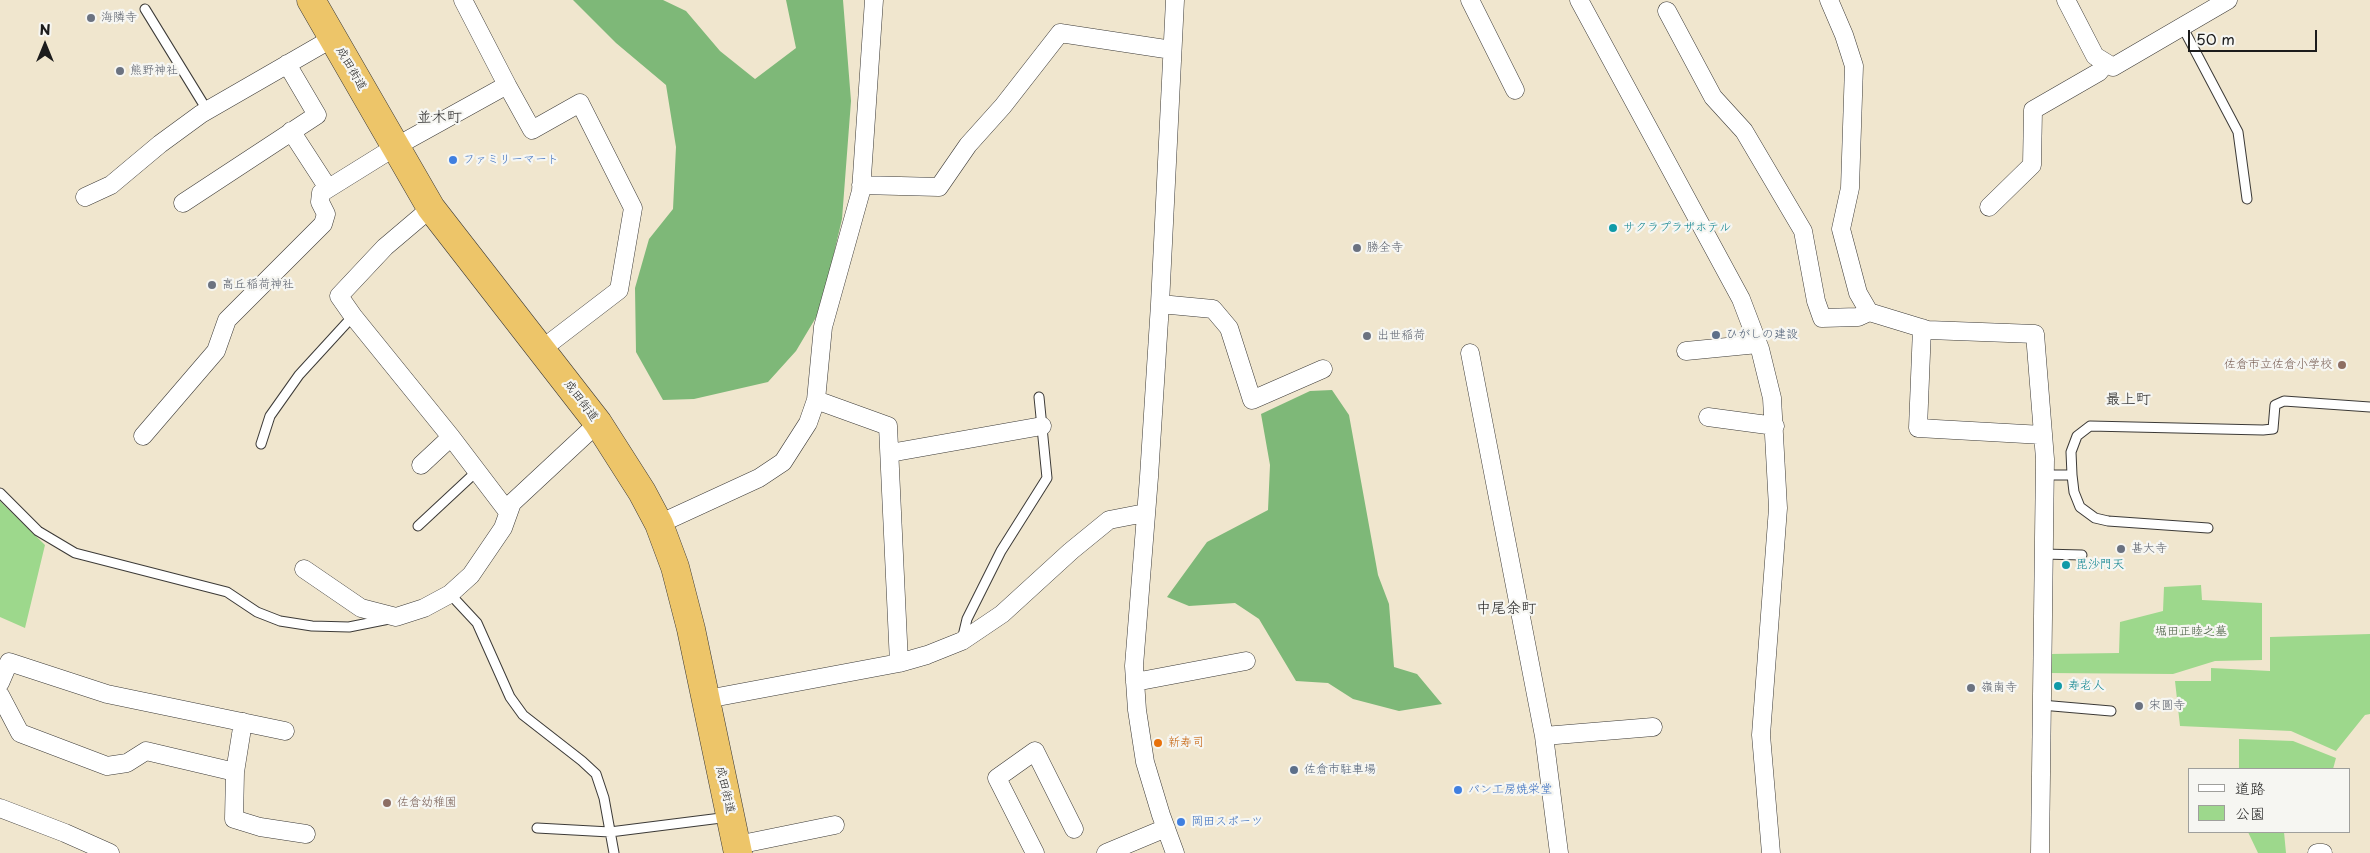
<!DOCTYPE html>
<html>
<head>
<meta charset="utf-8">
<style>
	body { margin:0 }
	#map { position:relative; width:2370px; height:853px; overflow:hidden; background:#f0e6ce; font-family:"Playpen Sans","Klee One",sans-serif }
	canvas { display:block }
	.legend { position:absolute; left:2188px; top:768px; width:162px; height:65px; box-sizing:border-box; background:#f6f6f2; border:1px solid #9f9f9c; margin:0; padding:6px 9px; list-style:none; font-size:15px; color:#1c1c1c }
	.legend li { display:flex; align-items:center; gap:10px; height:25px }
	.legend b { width:25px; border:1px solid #9f9f9c }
	.north { position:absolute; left:20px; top:20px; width:50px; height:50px; -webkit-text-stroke:4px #f6f6f2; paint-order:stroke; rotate:0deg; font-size:14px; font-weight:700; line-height:20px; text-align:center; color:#1c1c1c }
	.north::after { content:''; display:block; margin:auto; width:18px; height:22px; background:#1c1c1c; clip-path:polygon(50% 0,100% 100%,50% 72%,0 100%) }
	.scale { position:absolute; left:2188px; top:30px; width:129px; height:22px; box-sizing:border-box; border:2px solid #1c1c1c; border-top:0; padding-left:6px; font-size:15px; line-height:18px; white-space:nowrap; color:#1c1c1c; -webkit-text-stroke:4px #f6f6f2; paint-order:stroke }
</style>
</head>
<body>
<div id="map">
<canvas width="2370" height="853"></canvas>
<ul class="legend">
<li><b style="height:6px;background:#fff"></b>道路</li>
<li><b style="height:14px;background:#9dd88c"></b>公園</li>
</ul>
<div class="north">N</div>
<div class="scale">50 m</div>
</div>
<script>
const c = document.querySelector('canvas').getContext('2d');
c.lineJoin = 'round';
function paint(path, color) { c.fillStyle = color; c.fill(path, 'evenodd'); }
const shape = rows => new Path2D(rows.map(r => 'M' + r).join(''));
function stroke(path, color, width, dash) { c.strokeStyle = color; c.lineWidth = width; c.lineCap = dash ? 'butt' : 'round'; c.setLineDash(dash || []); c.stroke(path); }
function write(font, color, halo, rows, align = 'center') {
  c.font = font + ' "Playpen Sans","Klee One",sans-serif'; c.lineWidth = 4.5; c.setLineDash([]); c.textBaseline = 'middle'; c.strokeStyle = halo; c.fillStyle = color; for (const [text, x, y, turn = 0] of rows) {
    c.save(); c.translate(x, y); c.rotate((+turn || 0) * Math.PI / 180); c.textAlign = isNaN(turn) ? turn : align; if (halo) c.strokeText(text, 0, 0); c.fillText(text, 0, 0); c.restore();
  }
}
paint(shape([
	[0,501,45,545,25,628,0,617],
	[2201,585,2202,600,2262,603,2262,660,2215,661,2173,674,2048,673,2049,654,2119,653,2120,622,2163,611,2164,587],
	[2370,634,2370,714,2365,715,2336,751,2291,731,2180,726,2175,681,2211,681,2211,668,2270,671,2270,637],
	[2239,739,2293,741,2336,758,2333,769,2239,769],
	[2248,832,2284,832,2286,853,2258,853]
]), '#9dd88c');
paint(shape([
	[573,0,663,0,686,11,720,51,755,79,796,48,786,0,843,0,851,101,842,219,821,309,796,351,768,382,694,399,663,400,636,352,635,288,649,239,673,209,676,147,666,85,616,43],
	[1332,390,1349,415,1378,575,1389,604,1394,667,1417,674,1442,704,1399,711,1353,699,1328,683,1296,681,1259,619,1235,603,1189,606,1167,597,1207,542,1268,510,1270,465,1261,414,1310,391]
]), '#7eb878');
const service = shape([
	[145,9,207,110],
	[2182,26,2238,132,2247,199],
	[261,444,270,416,299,375,353,316],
	[2044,475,2072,475,2074,492,2080,507,2095,518,2108,521,2208,528],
	[2072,475,2071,452,2077,436,2090,426,2263,430,2273,429,2275,405,2284,401,2370,407],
	[0,493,38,531,75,553,227,592,257,612,280,621,312,626,349,627,389,619],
	[418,526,476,472],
	[2043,554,2082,555],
	[450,594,477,623,510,697,523,715,582,761,596,774,604,798,614,853],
	[962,640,967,619,1001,551,1047,478,1039,397],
	[2041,705,2111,711],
	[537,828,610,832,729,817]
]);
const minor = shape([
	[1175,0,1160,304,1149,477,1134,666,1137,710,1145,762,1161,815,1175,853],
	[1470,0,1515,90],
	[1579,0,1741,299,1760,349,1772,398,1778,508,1761,735,1771,853],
	[1829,0,1844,35,1854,66,1850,188,1841,229,1858,293,1869,312,1928,330,2035,334,2045,459,2040,853],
	[2066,0,2095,56,2113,67,2228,0],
	[1667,11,1713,97,1744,131,1803,231,1816,301,1822,318,1858,317,1869,312],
	[507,85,532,130,580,103,633,208,619,290,542,349],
	[291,131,328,188],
	[861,185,939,187,968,145,1003,106,1060,33,1172,50],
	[85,197,111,185,160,144,201,114,333,38],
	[183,203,317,115,287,64],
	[1989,207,2032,165,2033,110,2099,72,2106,63],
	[431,208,385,247,339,296,353,316,451,437,508,512],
	[1160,304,1213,309,1229,328,1252,400,1323,369],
	[1922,328,1918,428,2043,435],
	[1686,351,1758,344],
	[1470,353,1544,736,1559,853],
	[816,400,888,426,899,663],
	[1708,417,1775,426],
	[143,436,216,351,227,320,323,224,326,214,320,202,321,193,395,147,507,85,463,0],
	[890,453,1042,426],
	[421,465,451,437],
	[659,524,759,478,783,462,808,423,816,400,823,327,861,191,874,0],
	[304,569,361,608,396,617,424,608,450,594,471,575,503,528,512,503,598,423],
	[1135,682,1246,661],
	[0,683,9,662,107,694,285,731],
	[0,695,20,733,107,766,127,763,146,751,235,772],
	[707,699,899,663,927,655,962,641,1002,614,1071,551,1109,520,1145,513],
	[243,722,235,772,234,819,260,827,306,834],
	[1544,736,1653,727],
	[0,808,65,833,110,853],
	[737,845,835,825],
	[1035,853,997,778,1035,751,1074,829],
	[1106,853,1166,828],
	[2317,853,2323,853]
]);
const trunk = shape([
	[311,0,431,208,598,423,642,492,659,524,675,567,691,629,738,853]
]);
stroke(service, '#3c3a37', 11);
stroke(minor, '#3c3a37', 19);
stroke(trunk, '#3c3a37', 29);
stroke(service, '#fff', 9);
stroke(minor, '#fff', 18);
stroke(trunk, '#edc569', 28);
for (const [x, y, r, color] of [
	[91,18,5,"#6b7280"],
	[120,71,5,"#6b7280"],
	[453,160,5,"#3f7fe0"],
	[1613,228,5,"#0f9aa8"],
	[1357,248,5,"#6b7280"],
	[212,285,5,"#6b7280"],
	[1716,335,5,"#5c6f8a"],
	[1367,336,5,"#6b7280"],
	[2342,365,5,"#8d6e63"],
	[2121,549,5,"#6b7280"],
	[2066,565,5,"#0f9aa8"],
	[2058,686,5,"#0f9aa8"],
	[1971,688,5,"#6b7280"],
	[2139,706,5,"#6b7280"],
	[1158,743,5,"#e8710a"],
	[1294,770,5,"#5c6f8a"],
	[1458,790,5,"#3f7fe0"],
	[387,803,5,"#8d6e63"],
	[1181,822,5,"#3f7fe0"]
]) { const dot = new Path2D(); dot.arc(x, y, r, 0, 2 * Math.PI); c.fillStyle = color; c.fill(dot); stroke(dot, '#f6f6f2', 2); }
write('12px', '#5b616d', '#f6f6f2', [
	["海隣寺",101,18],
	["熊野神社",130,71],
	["勝全寺",1367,248],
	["高丘稲荷神社",222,285],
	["出世稲荷",1377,336],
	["甚大寺",2131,549],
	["嶺南寺",1981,688],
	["宋圓寺",2149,706]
], 'left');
write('12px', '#1c1c1c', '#f6f6f2', [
	["成田街道",351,69,60],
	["成田街道",581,401,53],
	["成田街道",725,790,77]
]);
write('12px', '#366cbe', '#f6f6f2', [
	["ファミリーマート",463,160],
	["パン工房焼栄堂",1468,790],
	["岡田スポーツ",1191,822]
], 'left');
write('12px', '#0d838f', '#f6f6f2', [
	["サクラプラザホテル",1623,228],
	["毘沙門天",2076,565],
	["寿老人",2068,686]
], 'left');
write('12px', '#4e5e75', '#f6f6f2', [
	["ひがしの建設",1726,335],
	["佐倉市駐車場",1304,770]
], 'left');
write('12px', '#785e54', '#f6f6f2', [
	["佐倉市立佐倉小学校",2332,365],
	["佐倉幼稚園",397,803,"left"]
], 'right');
write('12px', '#495e43', '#f6f6f2', [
	["堀田正睦之墓",2191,632]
]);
write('12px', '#c56008', '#f6f6f2', [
	["新寿司",1168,743]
], 'left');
write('15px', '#1c1c1c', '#f6f6f2', [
	["並木町",439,118],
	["最上町",2128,400],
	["中尾余町",1506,609]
]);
</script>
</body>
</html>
